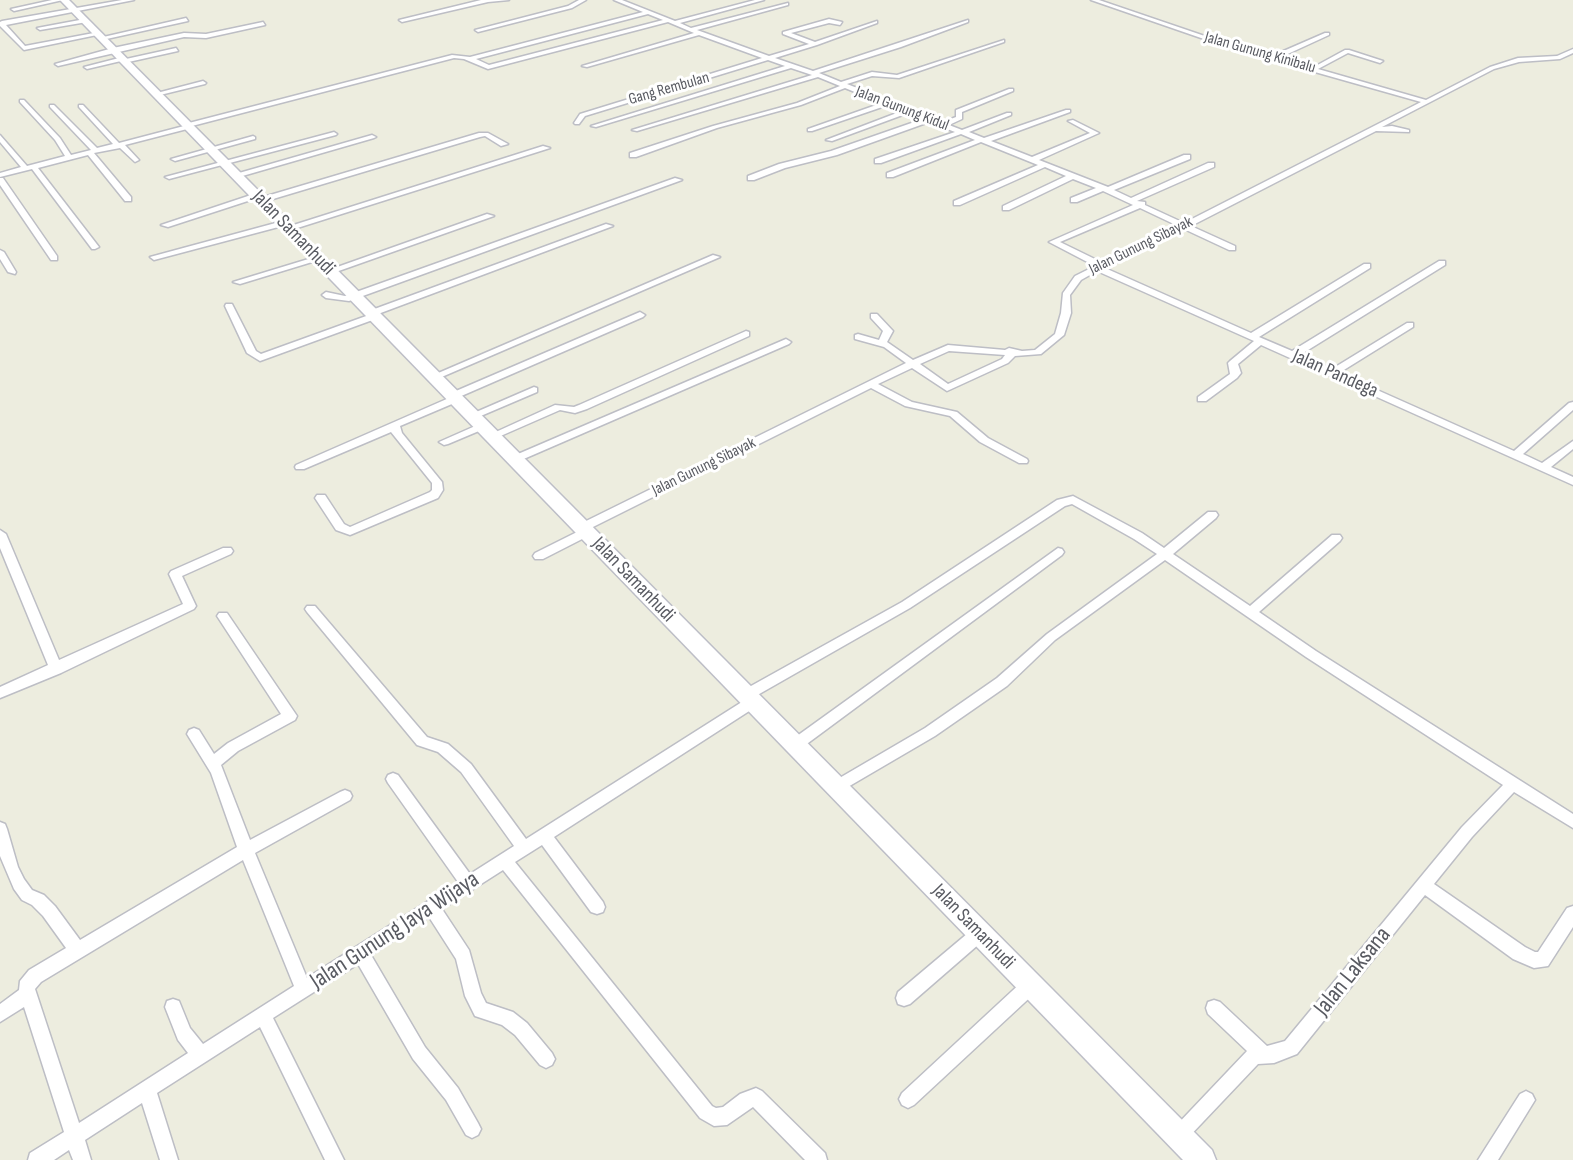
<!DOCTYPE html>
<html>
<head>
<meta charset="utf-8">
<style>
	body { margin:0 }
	canvas { display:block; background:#ededdf }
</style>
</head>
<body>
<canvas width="1573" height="1160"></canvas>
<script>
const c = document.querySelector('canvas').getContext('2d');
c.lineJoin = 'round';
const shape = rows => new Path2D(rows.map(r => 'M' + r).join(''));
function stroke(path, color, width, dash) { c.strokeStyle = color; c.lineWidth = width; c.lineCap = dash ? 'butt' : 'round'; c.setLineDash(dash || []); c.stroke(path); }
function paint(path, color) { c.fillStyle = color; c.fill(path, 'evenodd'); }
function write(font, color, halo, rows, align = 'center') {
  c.font = font + ' "Sofia Sans Condensed",sans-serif'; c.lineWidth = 6; c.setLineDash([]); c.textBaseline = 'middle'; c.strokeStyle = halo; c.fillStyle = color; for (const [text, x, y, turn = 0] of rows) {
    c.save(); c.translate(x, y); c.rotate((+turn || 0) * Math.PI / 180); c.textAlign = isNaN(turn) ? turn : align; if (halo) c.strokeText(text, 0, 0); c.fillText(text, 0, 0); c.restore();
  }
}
const street = shape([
	[52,0,63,0,14,11,11,9,52,0],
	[122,0,134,0,6,25,25,46,99,32,97,35,24,50,0,26,0,22,2,21,122,0],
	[481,0,509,0,488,2,402,22,399,20,481,0],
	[579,0,586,0,572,8,478,32,475,30,568,6,579,0],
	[614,0,622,0,675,21,755,0,764,0,680,23,691,28,788,3,788,5,697,30,769,56,809,44,783,34,783,32,829,19,842,22,840,25,829,23,791,33,815,42,877,21,877,23,817,45,775,58,813,71,968,20,968,22,901,47,819,73,841,82,872,72,897,75,1004,40,1004,42,899,78,872,76,847,84,943,122,956,117,956,110,1009,89,1013,89,1013,91,962,112,962,119,949,125,962,130,1007,113,1011,113,1011,115,969,132,984,138,1066,110,1070,110,1070,112,991,141,1032,157,1090,133,1068,121,1073,120,1099,133,1039,160,1108,187,1184,155,1190,155,1190,159,1114,190,1131,198,1208,163,1214,163,1214,167,1137,201,1145,202,1145,205,1184,223,1421,102,1230,48,1091,0,1099,0,1234,46,1272,56,1325,33,1329,33,1329,35,1279,58,1312,68,1345,50,1349,50,1383,61,1380,63,1348,53,1318,69,1426,100,1490,67,1518,58,1557,56,1573,49,1573,53,1560,59,1519,62,1494,69,1382,127,1392,126,1409,130,1409,132,1376,131,1191,226,1235,246,1235,250,1229,250,1184,229,1105,268,1251,333,1364,264,1370,264,1370,268,1259,337,1292,351,1439,261,1445,261,1445,265,1300,355,1332,369,1407,323,1413,323,1413,327,1339,373,1514,451,1569,403,1573,402,1573,410,1523,454,1542,463,1573,441,1573,449,1551,467,1573,477,1573,485,1261,345,1238,364,1241,373,1237,378,1206,401,1198,401,1198,397,1230,374,1228,363,1230,361,1254,341,1097,271,1081,280,1070,295,1071,313,1064,335,1041,354,1015,356,1008,363,947,391,912,368,878,384,912,402,957,412,988,438,1027,459,1028,461,1027,463,1019,463,980,442,950,416,905,406,871,388,589,529,592,532,590,535,543,559,535,559,533,556,535,553,579,531,576,528,578,525,906,363,884,347,855,339,855,335,858,334,879,340,883,331,871,318,871,314,877,314,893,331,887,342,913,360,948,345,1005,350,1009,348,1022,351,1035,350,1055,334,1061,313,1063,293,1075,276,1095,266,1049,242,1133,205,1103,191,1077,202,1071,202,1071,198,1096,188,1073,179,1009,210,1003,210,1003,206,1066,176,1045,167,960,205,954,205,954,201,1038,165,981,142,893,177,887,177,887,173,975,140,961,134,881,163,875,163,875,159,955,132,929,122,837,155,785,168,754,180,748,180,748,176,779,164,831,151,923,119,908,113,832,141,826,140,902,111,888,105,812,131,808,131,808,129,882,103,845,88,801,105,717,128,636,157,630,157,630,153,713,126,797,103,840,86,818,77,637,131,632,130,812,75,791,68,596,127,591,126,785,66,768,60,585,116,579,124,575,124,574,123,580,114,762,58,699,35,587,67,582,66,694,33,668,22,488,69,464,59,454,58,192,126,191,128,125,145,139,160,135,162,120,148,94,153,131,197,131,201,125,201,88,155,38,168,99,247,95,249,92,249,32,169,0,177,0,173,21,167,0,142,0,135,27,166,65,156,55,140,20,102,20,100,24,100,60,138,71,155,91,150,50,107,50,105,54,105,97,148,113,144,79,107,79,105,83,105,119,143,184,126,185,124,452,55,470,57,643,12,614,0],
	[648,14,663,20,489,65,476,59,648,14],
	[1140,208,1178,226,1101,262,1060,242,1140,208],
	[949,351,1005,355,1002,359,948,384,920,364,949,351],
	[186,18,188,21,102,40,99,38,186,18],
	[85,19,87,22,40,30,37,28,85,19],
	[263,22,265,25,206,38,184,37,58,66,55,64,113,48,184,33,206,34,263,22],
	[176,48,178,51,124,63,121,61,87,69,84,67,123,57,126,59,176,48],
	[203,81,206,83,205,84,156,96,153,94,203,81],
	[334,132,337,134,336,135,169,179,165,177,334,132],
	[479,133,488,133,508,144,501,146,485,136,480,137,263,202,257,202,257,198,168,227,161,225,254,194,260,194,260,198,479,133],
	[372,135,376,137,374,138,239,177,232,175,372,135],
	[253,136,255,137,255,139,175,161,171,159,253,136],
	[543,146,550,148,291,230,284,228,543,146],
	[0,178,3,178,57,256,57,260,51,260,0,185,0,178],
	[675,178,682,180,349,301,326,298,322,295,326,292,345,296,675,178],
	[487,214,494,216,333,273,326,271,487,214],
	[283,221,286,221,286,225,154,260,150,257,283,221],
	[606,224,613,226,378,314,380,316,378,318,260,361,247,353,225,306,226,304,232,304,256,351,261,354,369,315,367,313,369,311,606,224],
	[0,250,4,252,16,272,15,274,8,272,0,259,0,250],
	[713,255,720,257,437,379,434,380,429,377,713,255],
	[315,257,322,259,240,284,233,282,315,257],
	[640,312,645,315,643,317,459,397,459,401,400,426,402,433,442,482,443,490,438,498,350,535,336,530,315,498,317,495,325,495,344,524,350,527,430,492,432,490,432,483,391,432,304,469,296,469,295,467,296,465,449,398,449,394,640,312],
	[746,331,749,332,749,336,587,409,575,413,560,410,496,438,492,439,487,436,555,405,574,407,579,405,746,331],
	[786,339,791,342,789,344,519,461,515,462,510,459,511,457,786,339],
	[534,387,537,388,537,392,476,418,468,418,467,416,534,387],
	[482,423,487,426,486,428,448,444,444,445,439,442,482,423],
	[1073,496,1142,533,1164,548,1208,512,1216,512,1218,515,1216,518,1173,554,1250,606,1332,535,1340,535,1342,538,1340,541,1259,612,1316,651,1573,814,1573,828,1514,792,1472,837,1434,884,1525,947,1535,952,1538,952,1567,908,1573,906,1573,927,1548,966,1534,968,1513,959,1425,895,1297,1054,1274,1063,1258,1064,1184,1142,1178,1145,1172,1142,1169,1136,1172,1130,1247,1051,1208,1014,1206,1008,1208,1002,1214,1000,1220,1002,1267,1046,1285,1041,1462,827,1503,785,1306,657,1165,560,1055,640,1007,686,935,736,841,791,836,793,831,791,829,787,831,783,925,728,997,678,1047,634,1157,554,1134,539,1072,504,1065,506,910,608,754,697,759,702,757,706,554,837,603,902,605,907,603,912,597,914,591,912,542,845,515,862,712,1106,716,1108,723,1107,740,1094,756,1088,762,1091,825,1153,827,1160,805,1160,753,1107,727,1125,714,1126,700,1118,503,870,442,909,469,950,481,993,486,1003,513,1012,527,1023,552,1053,555,1059,552,1065,546,1068,540,1065,515,1035,502,1025,475,1016,465,996,456,959,429,917,371,955,425,1047,458,1088,478,1123,481,1129,478,1135,472,1138,466,1135,446,1100,413,1059,358,964,273,1018,344,1160,325,1160,260,1027,157,1093,178,1160,160,1160,142,1103,85,1140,91,1160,73,1160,69,1150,54,1160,28,1160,30,1153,64,1132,24,1007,0,1022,0,1004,19,990,20,981,29,970,66,948,43,916,32,905,22,900,14,889,0,856,0,822,5,824,7,829,18,867,24,879,32,890,44,895,55,906,80,940,237,847,211,773,187,734,189,730,194,728,199,730,214,754,228,743,281,714,219,619,217,616,219,613,227,613,297,716,295,720,238,751,221,765,250,840,340,792,345,790,350,792,352,796,350,800,255,853,307,978,458,882,388,783,386,779,388,775,393,773,398,775,470,874,514,846,461,772,438,752,417,745,307,612,305,609,307,606,315,606,427,737,448,744,471,764,526,839,745,700,740,695,742,691,902,602,1057,500,1073,496],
	[243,860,294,986,203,1044,190,1028,179,1001,173,999,167,1001,165,1007,178,1040,188,1053,79,1123,35,989,41,982,243,860],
	[0,530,6,534,59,660,183,604,169,574,171,571,223,548,231,548,233,551,231,554,182,576,196,606,194,609,61,673,0,698,0,687,48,665,0,548,0,530],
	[1058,548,1062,549,1064,552,1062,555,800,749,795,751,790,749,788,745,790,741,1058,548],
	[980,925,986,928,988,933,986,938,910,1004,904,1006,898,1004,896,998,898,992,974,928,980,925],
	[1031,977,1037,979,1039,985,1037,991,914,1105,908,1108,902,1105,899,1099,902,1093,1025,979,1031,977],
	[1526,1091,1532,1094,1535,1100,1498,1160,1478,1160,1520,1094,1526,1091]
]);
const secondary = shape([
	[60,0,69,0,1212,1150,1216,1160,1183,1160,60,0]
]);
stroke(street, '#bdbec5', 3);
stroke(secondary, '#bdbec7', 3);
paint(street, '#fff');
paint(secondary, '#fff');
write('16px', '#595b62', '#fff', [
	["Jalan Gunung Kinibalu",1260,53,16],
	["Gang Rembulan",669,89,-16],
	["Jalan Gunung Kidul",902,109,21],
	["Jalan Gunung Sibayak",1141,246,-26],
	["Jalan Gunung Sibayak",704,467,-26]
]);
write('20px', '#595b62', '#fff', [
	["Jalan Samanhudi",293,233,46],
	["Jalan Pandega",1335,374,24],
	["Jalan Samanhudi",633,580,46],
	["Jalan Samanhudi",973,927,46]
]);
write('24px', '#595b62', '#fff', [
	["Jalan Gunung Jaya Wijaya",395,931,-33],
	["Jalan Laksana",1353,972,-51]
]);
</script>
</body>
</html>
